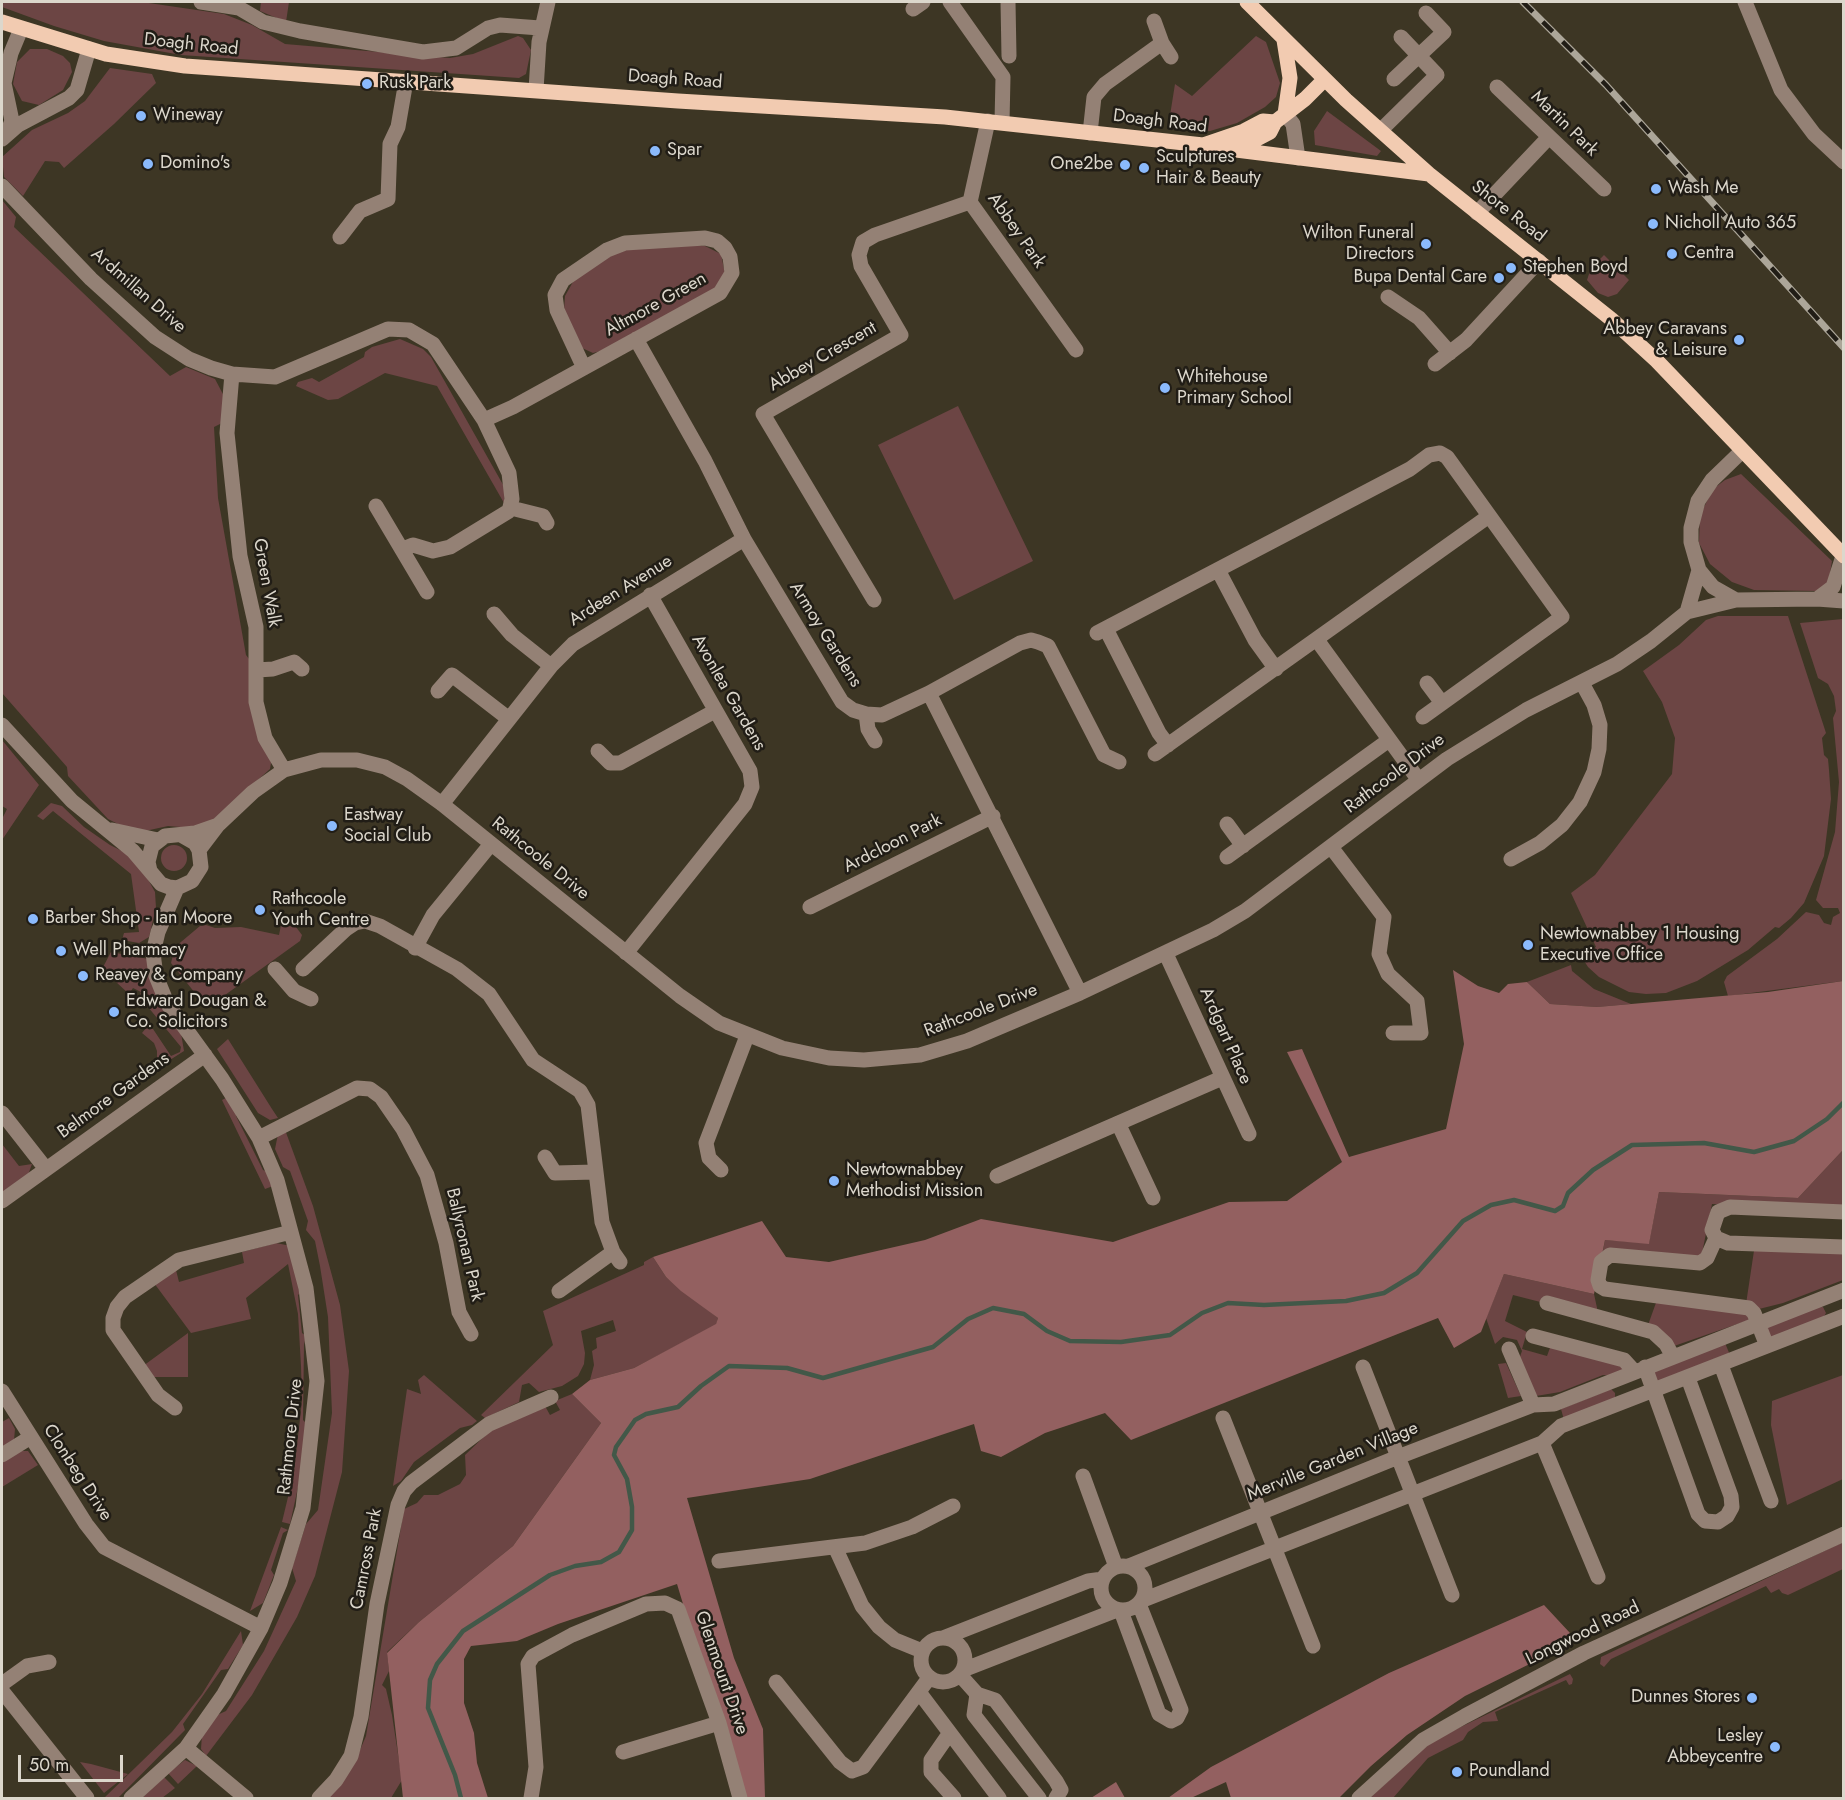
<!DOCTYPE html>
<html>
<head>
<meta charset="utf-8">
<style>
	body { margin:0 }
	#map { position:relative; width:1845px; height:1800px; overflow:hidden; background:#3d3624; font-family:Jost,sans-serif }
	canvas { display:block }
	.frame { position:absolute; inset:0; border:3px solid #dcd7cc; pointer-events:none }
	.scale { position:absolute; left:18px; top:1755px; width:105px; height:27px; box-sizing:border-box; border:3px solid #dcd7cc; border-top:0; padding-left:8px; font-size:18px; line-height:21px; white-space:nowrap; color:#dcd7cc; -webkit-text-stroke:4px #211d16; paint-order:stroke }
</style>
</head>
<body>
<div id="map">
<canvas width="1845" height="1800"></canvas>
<div class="frame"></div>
<div class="scale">50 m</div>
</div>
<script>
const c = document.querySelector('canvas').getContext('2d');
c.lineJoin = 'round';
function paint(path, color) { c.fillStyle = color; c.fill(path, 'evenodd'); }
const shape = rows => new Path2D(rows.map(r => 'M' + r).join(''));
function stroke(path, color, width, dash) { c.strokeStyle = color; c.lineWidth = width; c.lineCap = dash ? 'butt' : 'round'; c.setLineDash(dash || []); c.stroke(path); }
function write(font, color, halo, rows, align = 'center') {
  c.font = font + ' Jost,sans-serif'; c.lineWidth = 5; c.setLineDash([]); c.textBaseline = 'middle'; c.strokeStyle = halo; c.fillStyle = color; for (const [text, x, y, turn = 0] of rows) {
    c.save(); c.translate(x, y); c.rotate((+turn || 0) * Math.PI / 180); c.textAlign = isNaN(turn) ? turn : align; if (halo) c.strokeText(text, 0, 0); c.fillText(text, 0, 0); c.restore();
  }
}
paint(shape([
	[2,2,142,2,224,14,252,25,285,44,450,58,473,54,518,36,523,38,531,50,526,74,519,78,181,55,104,41,54,26,2,7],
	[261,2,289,2,286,22,260,11],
	[1256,36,1266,42,1280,83,1276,97,1265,107,1237,123,1210,131,1168,128,1175,84,1192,96],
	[30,49,47,49,63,56,70,63,72,72,63,90,39,105,22,101,13,84,17,62],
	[110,68,152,74,156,83,114,124,64,168,59,162,45,161,23,196,4,177,2,157,32,130,68,113,85,101],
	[1327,111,1381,151,1377,156,1315,145,1314,131],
	[2,200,16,217,14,227,170,376,186,367,215,379,225,398,222,423,214,427,218,498,246,655,253,664,271,763,270,769,211,822,192,828,168,826,136,833,108,819,68,776,67,767,2,693],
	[695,245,705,246,721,254,725,274,716,288,605,350,593,353,582,348,564,310,565,296,574,280,615,253,626,249],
	[1604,255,1629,280,1617,294,1608,297,1598,293,1587,280,1591,268],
	[400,339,423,349,431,357,506,490,504,503,437,386,385,373,338,399,328,400,296,386,298,382,312,378,319,382,364,357,365,352,372,347],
	[958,406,1033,561,954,600,878,445],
	[1741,474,1832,561,1828,585,1816,591,1754,590,1732,582,1710,564,1699,543,1700,515,1713,489,1725,480],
	[1718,616,1788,616,1826,733,1822,738,1824,755,1828,759,1829,770,1831,799,1824,856,1804,903,1791,918,1779,928,1775,927,1748,950,1697,981,1666,993,1646,994,1629,992,1599,977,1588,967,1581,956,1596,947,1571,893,1595,875,1672,774,1675,738,1662,702,1643,671,1679,645,1706,620],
	[1843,619,1843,981,1728,996,1724,982,1727,976,1777,939,1806,912,1819,915,1824,923,1831,925,1833,917,1840,913,1838,908,1823,908,1816,900,1835,832,1839,782,1833,718,1836,711,1834,696,1828,684,1818,678,1800,623],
	[2,740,39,785,2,840,2,819,7,809,2,806],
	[51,803,62,806,84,827,110,845,126,853,140,865,155,892,156,908,149,937,139,943,122,940,124,933,139,932,131,874,53,811,43,820,37,816],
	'161 858a13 13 0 1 1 26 0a13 13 0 1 1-26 0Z',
	[206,925,215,928,241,927,279,935,281,925,296,927,302,935,300,941,207,1008,171,963,175,947,200,926],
	[111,952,154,960,181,1033,184,1051,151,1072,157,1060,157,1051,154,1043,142,1033,146,1028,153,1029,171,1056,180,1052,181,1047,148,1007,138,1000,141,992,133,988,129,994,102,969],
	[1571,965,1572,971,1594,989,1631,1004,1597,1007,1550,1004,1527,982],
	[228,1039,272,1109,278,1118,270,1120,258,1113,217,1049],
	[230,1096,238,1111,236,1116,263,1170,268,1172,273,1186,265,1189,222,1100],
	[284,1127,313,1206,340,1305,349,1371,342,1472,315,1576,297,1617,252,1695,206,1756,201,1749,202,1734,215,1716,226,1711,264,1651,296,1581,292,1568,306,1524,318,1510,332,1413,328,1317,320,1266,315,1241,306,1230,308,1221,290,1171,283,1167,275,1149,278,1134],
	[2,1144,19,1166,32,1164,28,1175,2,1194],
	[1843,1150,1843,1208,1712,1204,1700,1263,1602,1256,1605,1240,1649,1243,1659,1192,1798,1198],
	[276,1243,291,1246,301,1292,298,1295,302,1333,306,1336,304,1345,303,1420,307,1424,302,1469,290,1524,282,1522,294,1472,302,1401,301,1366,298,1314,288,1264,246,1298,251,1319,191,1333,154,1283,176,1270,179,1282,244,1263,242,1252],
	[1755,1244,1843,1251,1843,1280,1783,1303,1755,1310,1746,1304],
	[653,1257,666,1277,718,1318,716,1325,634,1368,590,1380,594,1365,592,1351,597,1348,596,1338,616,1331,613,1320,581,1331,585,1353,584,1364,578,1376,562,1386,539,1392,529,1383,522,1385,519,1402,485,1418,481,1415,553,1345,543,1311,644,1265,644,1262],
	[1504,1274,1594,1294,1599,1317,1513,1295,1505,1321,1527,1332,1522,1349,1547,1356,1551,1345,1627,1367,1614,1376,1603,1375,1560,1392,1530,1397,1518,1362,1522,1351,1517,1340,1503,1337,1495,1344,1486,1318],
	[1657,1300,1746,1312,1749,1320,1674,1346,1648,1325],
	[1818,1306,1823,1307,1826,1313,1823,1318,1769,1339,1764,1327],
	[188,1333,188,1377,151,1377,143,1366],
	[1725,1343,1730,1355,1656,1384,1652,1373],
	[1506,1363,1521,1396,1508,1398,1498,1364],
	[424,1375,477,1421,472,1425,460,1428,414,1462,401,1481,393,1486,407,1389,421,1394,418,1380],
	[1843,1375,1843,1479,1787,1505,1771,1425,1772,1401],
	[1611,1389,1615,1393,1615,1398,1564,1420,1561,1409],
	[572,1394,601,1423,513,1546,419,1622,387,1652,389,1671,382,1685,386,1689,392,1715,402,1780,391,1798,327,1798,357,1757,366,1736,404,1509,417,1503,424,1495,438,1495,460,1484,466,1475,465,1455,492,1429,545,1406,550,1415,560,1410,555,1401],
	[9,1418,15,1429,14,1440,2,1448,2,1422],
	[19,1451,28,1451,38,1465,2,1487,2,1463],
	[281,1527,288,1530,283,1533,271,1570,274,1575,263,1603,250,1611],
	[1843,1542,1843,1569,1788,1595,1782,1593,1779,1589,1771,1593,1766,1586,1611,1659,1604,1667,1600,1664,1601,1657],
	[241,1631,243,1645,228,1669,221,1670,183,1724,185,1730,118,1798,104,1798,172,1732,202,1694],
	[1570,1674,1573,1679,1572,1684,1569,1685,1566,1680,1495,1712,1498,1721,1483,1722,1468,1732,1463,1740,1428,1758,1393,1798,1370,1798,1419,1752,1436,1739],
	[185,1760,197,1766,178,1784,168,1773],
	[80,1762,91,1764,128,1774,104,1793],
	[164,1777,175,1788,162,1798,144,1798,143,1797]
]), '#6c4544');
paint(shape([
	[1453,970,1478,986,1499,993,1508,984,1527,982,1550,1004,1597,1007,1768,992,1843,981,1843,1150,1798,1198,1659,1192,1649,1244,1605,1240,1594,1294,1504,1274,1481,1332,1454,1348,1438,1318,1131,1440,1105,1413,1045,1433,1001,1457,981,1451,974,1424,810,1479,687,1498,734,1658,763,1729,765,1798,748,1798,737,1783,677,1584,558,1624,517,1641,471,1646,464,1659,464,1703,474,1733,477,1763,488,1798,403,1798,387,1653,419,1622,513,1546,601,1423,572,1394,590,1380,634,1368,716,1324,718,1318,681,1291,666,1277,653,1257,762,1221,786,1257,829,1262,925,1240,981,1219,1113,1242,1229,1202,1287,1201,1342,1162,1287,1052,1302,1049,1349,1157,1446,1129,1464,1044],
	[1544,1605,1570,1633,1564,1647,1465,1696,1407,1735,1371,1766,1339,1798,1231,1798,1226,1782,1191,1798,1168,1798,1211,1767,1389,1673],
	[1116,1782,1125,1798,1091,1798]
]), '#936060');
stroke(shape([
	[461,1798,455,1775,428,1708,430,1680,437,1664,463,1631,550,1575,575,1566,601,1562,619,1552,632,1530,632,1507,627,1479,614,1455,616,1447,635,1420,646,1414,678,1407,701,1386,729,1366,787,1368,823,1378,933,1347,968,1319,993,1308,1024,1314,1047,1331,1070,1341,1121,1342,1170,1335,1202,1313,1228,1303,1264,1305,1346,1301,1384,1293,1417,1273,1463,1221,1491,1205,1514,1200,1555,1211,1563,1206,1568,1193,1593,1170,1632,1145,1704,1143,1754,1152,1794,1141,1827,1119,1844,1102]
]), '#425848', 4.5);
stroke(shape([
	[201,2,239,8,263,22,300,31,423,52,456,48,488,28,500,25,540,28],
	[950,2,1003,77,1002,122],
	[1008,2,1009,56],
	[1745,2,1781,90,1814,134,1844,162],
	[913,9,923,2],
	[1154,21,1162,43,1171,57],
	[1394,79,1444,32,1426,13],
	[1497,87,1604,189],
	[536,90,539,42,548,2],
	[1285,114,1293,124,1298,158],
	[988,121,970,202,1076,350],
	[1381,130,1437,75,1401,37],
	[7,133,12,121,4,83,11,53,21,29],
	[1090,133,1094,97,1105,84,1162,43],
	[2,139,18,125,69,98,77,90,89,49],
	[2,186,91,279,155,337,189,359,211,368,232,374,275,377,388,329,409,330,433,344,484,420,509,473,512,499,509,511,450,547,433,551,413,545,403,549],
	[1477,213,1549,137],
	[340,237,360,211,388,199,390,144,398,127,406,81],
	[1388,297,1419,318,1450,353],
	[636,339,705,461,744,539,842,702,853,710,866,714,882,715,929,693,1080,993],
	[1435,364,1466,340,1539,261],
	[232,374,227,433,240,556,256,627,256,702,265,738,284,770],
	[484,420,513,407,720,293,732,273,730,257,725,248,717,241,705,238,625,243,607,250,563,280,555,295,557,310,584,368],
	[376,506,427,592],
	[511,508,543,516,547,523],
	[1218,570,1255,640,1276,669],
	[1817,599,1833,587,1843,556],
	[874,600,763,414,901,335,861,266,859,255,863,242,875,235,970,202],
	[1736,600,1713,587,1699,570,1691,542,1691,528,1698,501,1712,480,1741,452],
	[1687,612,1699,570],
	[494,614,512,635,551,666],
	[1106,629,1159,733,1168,745],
	[1097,633,1410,469,1429,455,1440,453,1447,457,1562,617,1423,717],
	[1317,640,1418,779],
	[257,670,273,669,294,662,302,669],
	[1427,683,1442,703],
	[438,691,452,675,509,719],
	[929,693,1020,643,1031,640,1038,642,1048,646,1104,755,1119,762],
	[866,714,868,729,875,741],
	[2,725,72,801,133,851,150,871],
	[598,751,610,763,620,763,715,711],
	[1155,754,1489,516],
	[442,804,551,666,573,644,744,539],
	[1227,824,1243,846],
	[112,830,158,840],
	[181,835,195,843,199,850,201,867,192,881,177,888,169,887,161,884,150,871,148,862,152,846,165,836,195,833,218,825],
	[1331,847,1384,917,1379,954,1388,974,1417,1001,1421,1033,1393,1033],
	[199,850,218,825,253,792,284,770,321,760,357,760,385,767,407,779,442,804,680,996,719,1023,782,1048,829,1058,864,1060,920,1055,967,1041,1080,993,1213,930,1245,911,1447,759,1526,710,1617,664,1651,641,1687,612,1736,600,1817,599,1844,601],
	[1227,857,1389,740],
	[1511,859,1540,843,1562,825,1580,802,1594,772,1599,749,1600,725,1594,705,1582,683],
	[810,907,993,816],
	[415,948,433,915,491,844],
	[626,953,745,804,752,787,750,771,650,595],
	[1166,954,1249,1134],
	[275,969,294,991,311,999],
	[303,969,346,929,355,923,365,921,380,926,457,969,489,994,533,1060,580,1091,588,1105,602,1222,613,1252,620,1262],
	[2,1113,46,1169],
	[1118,1123,1153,1198],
	[259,1138,357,1088,370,1089,381,1097,403,1129,427,1175,446,1243,459,1312,471,1334],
	[545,1157,555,1173,595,1172],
	[721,1170,709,1158,706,1143,747,1036],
	[997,1176,1222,1078],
	[2,1201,205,1055],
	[1844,1212,1730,1207,1718,1212,1712,1230,1716,1238,1728,1243,1844,1247],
	[1716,1238,1707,1258,1700,1263,1610,1255,1601,1262,1598,1280,1600,1286,1605,1289,1749,1308,1754,1313,1767,1346],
	[559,1291,613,1252],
	[1547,1303,1653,1332,1666,1344,1673,1357],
	[1533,1336,1624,1360,1634,1371],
	[1509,1349,1533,1405],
	[1721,1365,1771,1501],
	[1363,1367,1452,1595],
	[1645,1367,1698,1514,1705,1521,1718,1522,1727,1516,1732,1507,1731,1496,1688,1378],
	[2,1391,86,1524,104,1547,261,1628],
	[175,1408,158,1395,113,1330,113,1318,117,1307,125,1297,179,1260,291,1232],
	[1223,1418,1313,1646],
	[1542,1443,1598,1577],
	[2,1455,31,1437],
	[1083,1476,1116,1567],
	[835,1547,862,1606,879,1627,895,1640,922,1651],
	[719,1561,865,1543,912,1527,953,1506],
	'1101 1588a22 22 0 1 1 44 0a22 22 0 1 1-44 0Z',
	[1129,1566,1398,1457,1533,1405,1554,1404,1844,1290],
	[1143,1600,1542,1443,1561,1426,1844,1316],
	[1121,1611,1159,1714,1171,1721,1177,1718,1181,1710,1139,1604],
	'921 1660a22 22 0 1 1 44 0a22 22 0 1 1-44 0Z',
	[943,1638,1088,1581,1103,1579],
	[963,1670,1117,1610],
	[960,1675,977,1694,995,1700,1056,1781,1061,1790,1056,1798],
	[776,1682,840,1762,852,1771,863,1767,929,1678],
	[2,1684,27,1666,49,1662],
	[2,1691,87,1798],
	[919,1692,999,1798],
	[977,1694,974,1715,1039,1798],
	[949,1734,931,1760,931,1772,954,1798],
	[186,1748,246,1798],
	[623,1752,719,1723],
	[131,1798,186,1748,224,1694,261,1628,280,1583,303,1508,317,1381,306,1288,277,1180,259,1138,222,1079,167,1003,156,976,153,953,158,932,177,888],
	[319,1798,336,1780,351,1756,361,1717,377,1604,398,1505,404,1491,411,1483,489,1424,551,1397],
	[531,1798,536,1767,528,1664,533,1656,572,1635,646,1604,665,1603,678,1609,719,1723,740,1798],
	[1359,1798,1423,1740,1465,1716,1584,1653,1844,1534]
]), '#948175', 15);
stroke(shape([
	[1247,2,1346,100,1429,174,1611,319,1657,361,1844,556],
	[2,22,106,54,185,66,678,101,945,117,1203,145,1217,150,1249,143,1270,132,1275,122,1305,99,1324,80],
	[1284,40,1290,78,1285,114],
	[1203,145,1244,131,1263,121,1275,122],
	[1236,150,1429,174]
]), '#f2cbb1', 15);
const rail = shape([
	[1523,2,1606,85,1844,348]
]);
stroke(rail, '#aca699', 7);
stroke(rail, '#211d16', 4.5, [14]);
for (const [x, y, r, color] of [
	[367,84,6,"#8bbafc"],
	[141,116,6,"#8bbafc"],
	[655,151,6,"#8bbafc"],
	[148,164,6,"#8bbafc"],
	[1125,165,6,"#8bbafc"],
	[1144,168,6,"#8bbafc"],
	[1656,189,6,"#8bbafc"],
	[1653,224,6,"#8bbafc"],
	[1426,244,6,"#8bbafc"],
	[1672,254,6,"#8bbafc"],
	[1511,268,6,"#8bbafc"],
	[1499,278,6,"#8bbafc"],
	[1739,340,6,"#8bbafc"],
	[1165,388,6,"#8bbafc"],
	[332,826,6,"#8bbafc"],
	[260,910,6,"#8bbafc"],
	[33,919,6,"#8bbafc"],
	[1528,945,6,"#8bbafc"],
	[61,951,6,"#8bbafc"],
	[83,976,6,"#8bbafc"],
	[114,1012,6,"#8bbafc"],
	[834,1181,6,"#8bbafc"],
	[1752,1698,6,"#8bbafc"],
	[1775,1747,6,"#8bbafc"],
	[1457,1772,6,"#8bbafc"]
]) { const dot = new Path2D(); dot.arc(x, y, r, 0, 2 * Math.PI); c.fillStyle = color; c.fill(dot); stroke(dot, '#211d16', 2); }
write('18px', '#dcd7cc', '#211d16', [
	["Doagh Road",191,45,6],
	["Doagh Road",675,80,4],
	["Doagh Road",1160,122,7],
	["Martin Park",1564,124,44],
	["Shore Road",1508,212,38],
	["Abbey Park",1016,231,55],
	["Ardmillan Drive",138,291,41],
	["Altmore Green",656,305,-29],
	["Abbey Crescent",823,357,-30],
	["Green Walk",266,583,80],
	["Ardeen Avenue",621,591,-32],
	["Armoy Gardens",825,635,58],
	["Avonlea Gardens",728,693,60],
	["Rathcoole Drive",1395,774,-37],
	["Ardcloon Park",893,844,-27],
	["Rathcoole Drive",540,859,39],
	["Rathcoole Drive",981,1011,-21],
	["Ardgart Place",1225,1036,66],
	["Belmore Gardens",114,1096,-36],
	["Ballyronan Park",464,1245,77],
	["Rathmore Drive",291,1437,-84],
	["Merville Garden Village",1333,1462,-22],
	["Clonbeg Drive",77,1473,57],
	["Camross Park",367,1559,-79],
	["Longwood Road",1583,1634,-26],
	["Glenmount Drive",721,1673,71]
]);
write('18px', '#dcd7cc', '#211d16', [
	["Rusk Park",379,84],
	["Wineway",153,116],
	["Spar",667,151],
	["Sculptures",1156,158],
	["Hair & Beauty",1156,179],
	["Domino's",160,164],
	["One2be",1113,165,"right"],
	["Wash Me",1668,189],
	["Nicholl Auto 365",1665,224],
	["Wilton Funeral",1414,234,"right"],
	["Directors",1414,255,"right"],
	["Centra",1684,254],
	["Stephen Boyd",1523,268],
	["Bupa Dental Care",1487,278,"right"],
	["Abbey Caravans",1727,330,"right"],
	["& Leisure",1727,351,"right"],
	["Whitehouse",1177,378],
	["Primary School",1177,399],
	["Eastway",344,816],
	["Social Club",344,837],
	["Rathcoole",272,900],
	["Youth Centre",272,921],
	["Barber Shop - Ian Moore",45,919],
	["Newtownabbey 1 Housing",1540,935],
	["Executive Office",1540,956],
	["Well Pharmacy",73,951],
	["Reavey & Company",95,976],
	["Edward Dougan &",126,1002],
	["Co. Solicitors",126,1023],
	["Newtownabbey",846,1171],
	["Methodist Mission",846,1192],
	["Dunnes Stores",1740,1698,"right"],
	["Lesley",1763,1737,"right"],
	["Abbeycentre",1763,1758,"right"],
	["Poundland",1469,1772]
], 'left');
</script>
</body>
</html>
